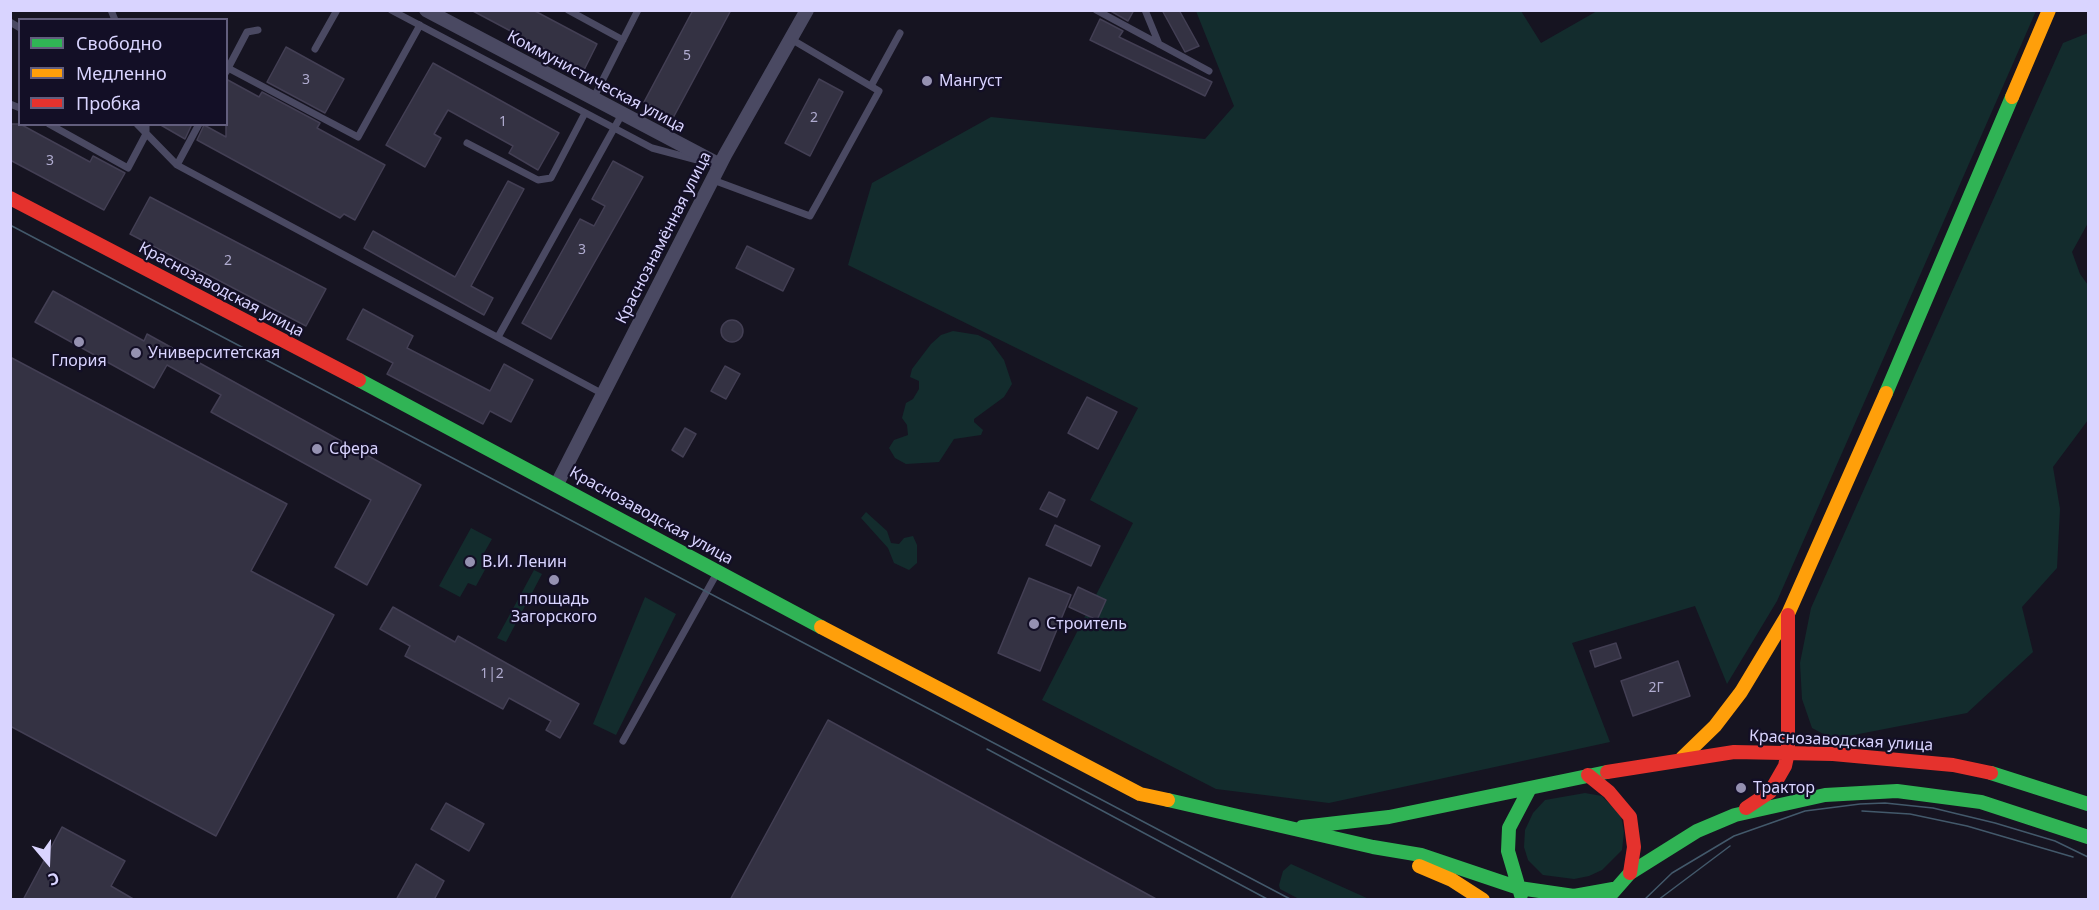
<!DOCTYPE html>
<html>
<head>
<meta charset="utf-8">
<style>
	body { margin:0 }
	#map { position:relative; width:2099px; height:910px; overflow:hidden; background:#161421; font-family:"Noto Sans",sans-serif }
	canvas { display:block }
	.frame { position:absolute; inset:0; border:12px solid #d9d4ff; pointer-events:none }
	.legend { position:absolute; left:18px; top:18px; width:210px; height:108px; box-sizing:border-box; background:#130f26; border:2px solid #625e7d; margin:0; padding:8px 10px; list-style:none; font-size:18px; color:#d9d4ff }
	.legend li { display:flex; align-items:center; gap:12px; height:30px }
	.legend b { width:30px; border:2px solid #625e7d }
	.north { position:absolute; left:18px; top:832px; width:60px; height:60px; -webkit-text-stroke:4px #130f26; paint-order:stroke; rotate:161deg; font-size:16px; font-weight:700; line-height:24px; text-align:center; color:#d9d4ff }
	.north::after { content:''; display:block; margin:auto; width:21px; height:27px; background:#d9d4ff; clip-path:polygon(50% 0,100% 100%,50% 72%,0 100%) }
</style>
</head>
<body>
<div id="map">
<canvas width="2099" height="910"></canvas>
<div class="frame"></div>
<ul class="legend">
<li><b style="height:8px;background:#30b455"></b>Свободно</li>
<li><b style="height:8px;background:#ff9f0a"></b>Медленно</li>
<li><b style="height:8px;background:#e5322d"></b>Пробка</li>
</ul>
<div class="north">С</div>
</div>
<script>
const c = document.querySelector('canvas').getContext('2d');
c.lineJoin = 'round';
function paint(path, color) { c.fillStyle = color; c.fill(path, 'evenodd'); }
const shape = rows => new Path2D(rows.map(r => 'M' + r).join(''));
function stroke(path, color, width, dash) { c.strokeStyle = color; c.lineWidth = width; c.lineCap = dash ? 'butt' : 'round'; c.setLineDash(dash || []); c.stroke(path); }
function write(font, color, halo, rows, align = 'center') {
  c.font = font + ' "Noto Sans",sans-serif'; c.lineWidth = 4.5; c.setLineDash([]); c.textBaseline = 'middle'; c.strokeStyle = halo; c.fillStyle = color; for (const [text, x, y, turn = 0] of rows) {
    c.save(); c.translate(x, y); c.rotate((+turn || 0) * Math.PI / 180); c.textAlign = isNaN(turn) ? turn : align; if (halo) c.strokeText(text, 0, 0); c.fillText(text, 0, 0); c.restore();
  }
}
paint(shape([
	[1196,11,1521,11,1541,43,1597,11,2036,11,1777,601,1727,684,1695,606,1572,643,1610,742,1329,803,1216,789,1042,700,1133,523,1090,500,1138,408,848,265,872,183,991,117,1205,139,1234,106],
	[2088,33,2088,223,2072,252,2080,274,2088,285,2088,420,2053,467,2060,509,2057,568,2022,607,2033,652,1967,713,1833,739,1812,728,1802,699,1800,663,1811,608,2063,43],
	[953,331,978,335,990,341,1004,360,1012,384,1004,397,974,419,974,422,983,430,981,435,954,439,939,462,906,464,895,458,889,448,894,440,908,435,907,425,902,418,906,403,913,399,919,389,919,381,910,377,912,369,931,344,941,335],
	[866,512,887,531,891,543,899,544,904,538,913,536,917,545,917,563,909,570,894,563,888,548,861,518],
	[471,528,492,539,484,553,492,557,476,586,468,583,460,597,439,586],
	[534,570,542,574,506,642,497,638],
	[645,597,676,614,616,735,593,724],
	[1585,793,1602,796,1621,816,1624,832,1622,850,1602,870,1589,876,1574,879,1543,875,1528,860,1524,847,1525,830,1533,813,1545,800],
	[1291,864,1369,899,1299,899,1280,889,1279,885,1283,871]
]), '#132c2d');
const building = shape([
	[471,10,533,10,597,44,584,70,471,10],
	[693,10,731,10,673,118,644,102,693,10],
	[1109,10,1134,10,1128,21,1109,10],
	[1162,10,1179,10,1199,46,1185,52,1162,10],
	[1100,19,1123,31,1119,37,1212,82,1205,96,1090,40,1100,19],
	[286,47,344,79,325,113,267,82,286,47],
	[433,63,559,133,538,170,509,153,513,146,448,110,434,134,441,138,425,167,386,145,433,63],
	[226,79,259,97,262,92,320,123,317,128,385,165,355,220,344,214,340,218,197,140,204,125,226,137,226,79],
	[819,79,843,92,810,156,785,143,819,79],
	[10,124,20,124,90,162,93,156,125,173,104,210,10,160,10,124],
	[159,124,192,124,185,139,159,124],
	[613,161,643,177,551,339,522,323,580,219,594,226,605,206,592,199,613,161],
	[508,181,524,189,471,286,493,298,484,315,364,248,373,231,455,277,508,181],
	[150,197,326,289,306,326,130,234,150,197],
	[747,246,794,269,783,291,736,268,747,246],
	[53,291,144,341,147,334,421,485,367,585,335,567,371,500,211,412,221,395,167,365,154,388,35,322,53,291],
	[363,309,413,336,407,348,490,391,504,364,533,380,511,422,490,411,483,424,387,374,393,363,347,339,363,309],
	'721 331a11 11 0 1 1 22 0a11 11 0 1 1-22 0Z',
	[10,357,287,504,251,571,334,615,216,836,10,726,10,357],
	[725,366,740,374,726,399,711,391,725,366],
	[1087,397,1117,412,1098,449,1068,433,1087,397],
	[685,428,696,434,683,457,672,450,685,428],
	[1049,492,1065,500,1057,517,1040,509,1049,492],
	[1055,525,1100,546,1091,566,1046,545,1055,525],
	[1029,578,1071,595,1040,671,998,653,1029,578],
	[1078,587,1106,600,1097,620,1069,607,1078,587],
	[393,607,455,642,458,636,579,704,560,738,546,730,551,721,509,698,503,709,405,656,410,646,380,629,393,607],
	[1616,643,1621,658,1595,667,1590,651,1616,643],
	[1678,661,1690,696,1633,716,1621,681,1678,661],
	[828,720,1158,900,730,900,828,720],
	[446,803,484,824,469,851,431,829,446,803],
	[62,827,125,861,111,886,135,900,23,900,62,827],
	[416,864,444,881,434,900,396,900,416,864]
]);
paint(building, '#343243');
stroke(building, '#433f54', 1.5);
stroke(shape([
	[111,10,115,20],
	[391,10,652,148,701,161],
	[568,10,623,40],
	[1096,10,1209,71],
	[1145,10,1159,44],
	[10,22,20,28],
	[315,49,337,10],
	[228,68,358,137,420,25],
	[226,72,247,32,258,30],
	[871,86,900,33],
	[593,99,638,10],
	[10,104,20,108],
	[49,124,128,168,146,134,146,124],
	[137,124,177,165,603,394],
	[467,143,538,180,551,178,585,113],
	[177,165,199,124],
	[713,180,810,216,819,200,879,91,791,39],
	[498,337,622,114],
	[623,741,717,573]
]), '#4a4962', 7);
stroke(shape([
	[426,10,720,165],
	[557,484,725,155,807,10]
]), '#4a4962', 14);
stroke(shape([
	[359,380,821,627],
	[1886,393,2012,97],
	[1991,773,2088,804],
	[1168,800,1373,847,1421,855,1519,888,1574,896,1613,889],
	[1302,827,1389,817,1607,772],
	[1521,895,1508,851,1509,828,1529,790],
	[1608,898,1630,873,1697,831,1735,815,1825,795,1897,791,1981,802,2088,837]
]), '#30b455', 14);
stroke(shape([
	[2012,97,2049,10],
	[821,627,1140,794,1168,800],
	[1682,758,1715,726,1741,692,1788,614,1886,393],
	[1419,866,1452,880,1483,900]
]), '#ff9f0a', 14);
stroke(shape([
	[10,198,359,380],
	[1607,772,1734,752,1833,754,1953,765,1991,773],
	[1588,775,1609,792,1630,817,1634,847,1630,873],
	[1746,808,1770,792,1785,766,1788,752,1788,615]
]), '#e5322d', 14);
stroke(shape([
	[10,225,1292,900],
	[987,749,1269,900],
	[1862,811,1910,814,1967,826,2073,857],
	[1644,900,1672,873,1734,836,1805,811,1860,804,1885,803,1933,808,1995,823,2055,841,2088,857],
	[1658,900,1730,846]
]), '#43596b', 1.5);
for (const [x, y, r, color] of [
	[927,81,6,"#9591b1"],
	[79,342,6,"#9591b1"],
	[136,353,6,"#9591b1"],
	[317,449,6,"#9591b1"],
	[470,562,6,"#9591b1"],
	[554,580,6,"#9591b1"],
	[1034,624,6,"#9591b1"],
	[1741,788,6,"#9591b1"]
]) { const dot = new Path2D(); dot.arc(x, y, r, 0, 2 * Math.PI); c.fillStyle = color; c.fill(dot); stroke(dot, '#130f26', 2); }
write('14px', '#b0acd0', null, [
	["5",687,56],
	["3",306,80],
	["2",814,118],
	["1",503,122],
	["3",50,161],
	["3",582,250],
	["2",228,261],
	["1|2",492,674],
	["2Г",1656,688]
]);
write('16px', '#d9d4ff', '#130f26', [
	["Мангуст",939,81],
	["Университетская",148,353],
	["Глория",79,361,"center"],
	["Сфера",329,449],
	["В.И. Ленин",482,562],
	["площадь",554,599,"center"],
	["Загорского",554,617,"center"],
	["Строитель",1046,624],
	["Трактор",1753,788]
], 'left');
write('16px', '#d9d4ff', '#130f26', [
	["Коммунистическая улица",596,82,28],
	["Краснознамённая улица",664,238,-63],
	["Краснозаводская улица",221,290,28],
	["Краснозаводская улица",651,516,29],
	["Краснозаводская улица",1841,741,3]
]);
</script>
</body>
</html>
